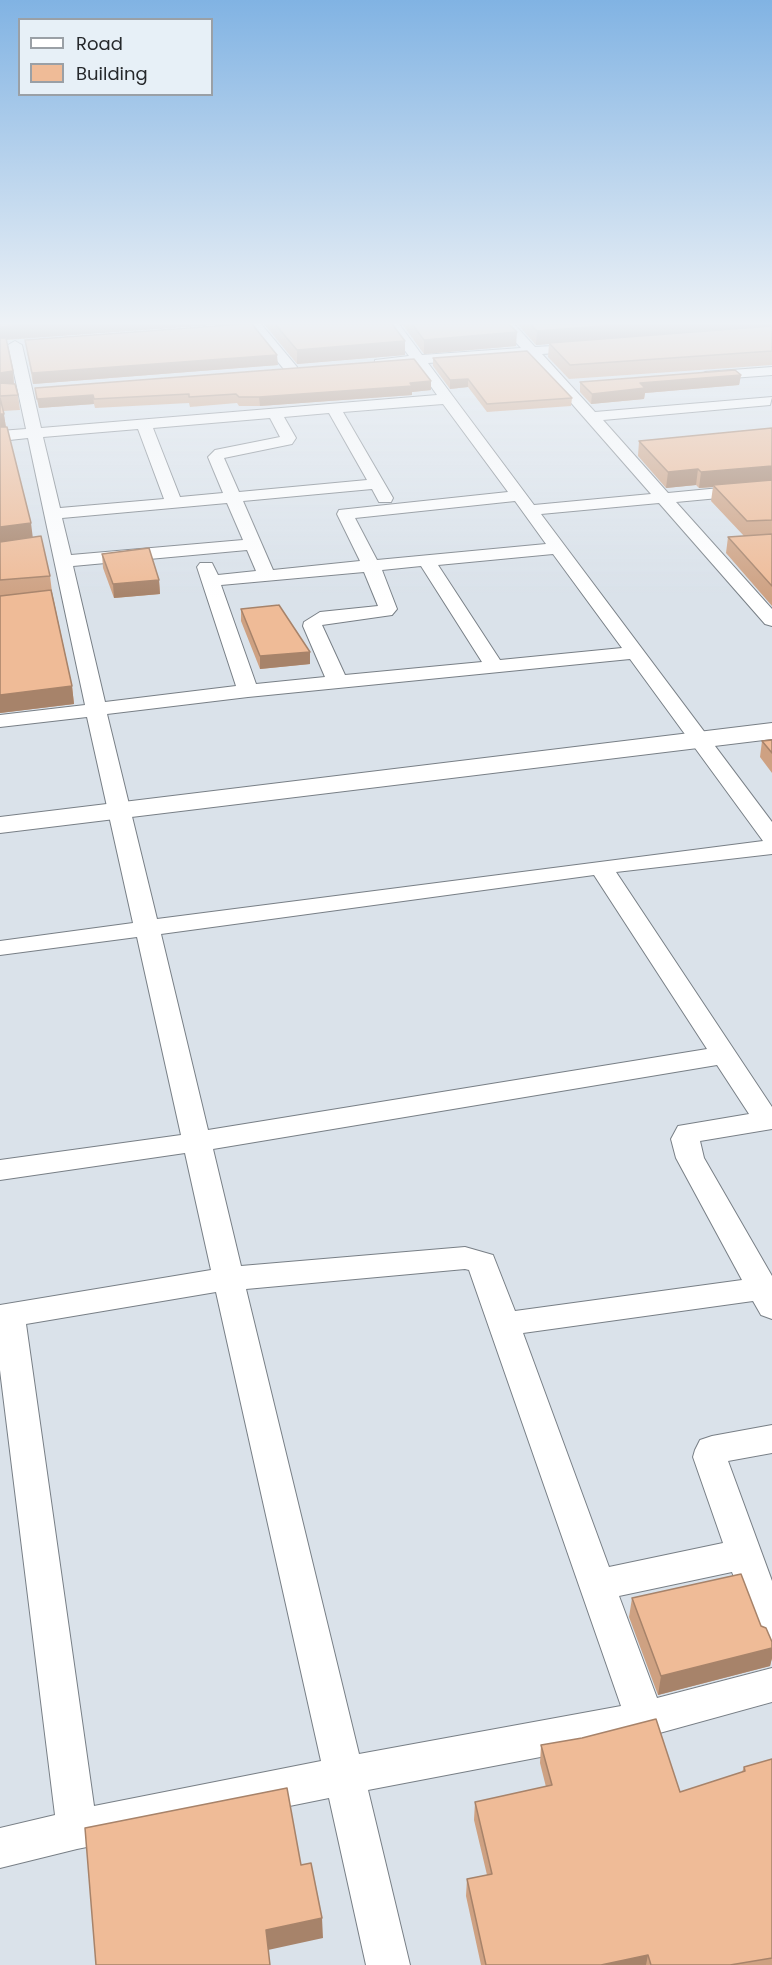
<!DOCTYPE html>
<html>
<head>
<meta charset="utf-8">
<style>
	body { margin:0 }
	#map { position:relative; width:772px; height:1965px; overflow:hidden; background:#dae2ea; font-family:Poppins,sans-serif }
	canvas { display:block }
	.legend { position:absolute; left:18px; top:18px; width:195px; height:78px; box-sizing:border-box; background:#e7f0f7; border:2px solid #9aa0a6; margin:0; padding:8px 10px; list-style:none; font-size:18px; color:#26292c }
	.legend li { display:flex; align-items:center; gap:12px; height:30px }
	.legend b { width:30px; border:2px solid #9aa0a6 }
</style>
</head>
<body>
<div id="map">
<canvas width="772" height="1965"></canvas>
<ul class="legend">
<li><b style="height:8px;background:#fff"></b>Road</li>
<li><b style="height:16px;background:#efbb97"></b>Building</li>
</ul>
</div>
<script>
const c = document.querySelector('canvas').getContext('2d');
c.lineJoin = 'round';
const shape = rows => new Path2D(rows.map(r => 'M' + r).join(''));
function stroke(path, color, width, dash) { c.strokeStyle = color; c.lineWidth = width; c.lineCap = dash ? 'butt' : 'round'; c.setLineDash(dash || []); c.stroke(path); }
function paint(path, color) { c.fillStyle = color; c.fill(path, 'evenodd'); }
const minor = shape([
	[247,324,261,324,297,367,297,373,287,373,247,324],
	[385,324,399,324,422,355,521,348,499,324,514,324,535,347,588,344,588,350,583,351,542,354,595,412,772,397,770,405,603,420,668,493,772,483,772,493,676,502,772,609,772,626,765,624,659,503,541,514,772,822,772,854,616,872,772,1107,772,1129,700,1141,704,1158,772,1276,772,1319,761,1315,753,1301,523,1333,609,1567,723,1543,693,1457,695,1450,700,1440,712,1436,772,1425,772,1453,728,1461,772,1581,772,1649,759,1644,732,1572,619,1596,657,1698,772,1668,772,1702,645,1737,368,1790,410,1965,366,1965,329,1798,77,1849,0,1868,0,1828,55,1815,0,1370,0,1305,211,1270,185,1153,0,1180,0,1160,181,1135,137,937,0,955,0,941,133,923,87,717,0,727,0,715,85,705,28,438,0,441,0,431,26,429,8,345,15,341,22,345,41,428,437,395,415,364,375,366,375,360,409,356,385,324],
	[528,356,559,389,651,494,534,505,428,363,528,356],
	[443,404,508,492,339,510,337,514,360,561,273,570,243,501,372,489,379,502,391,502,393,498,343,412,443,404],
	[329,413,367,480,239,492,224,458,292,444,296,438,284,417,329,413],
	[270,418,280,437,215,450,208,457,223,493,180,497,153,428,270,418],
	[138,429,164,499,60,508,43,437,138,429],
	[515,501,546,544,377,560,355,518,515,501],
	[227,503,243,540,71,555,62,518,227,503],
	[247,550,256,571,218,575,212,563,200,563,197,567,236,686,105,702,73,566,247,550],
	[553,554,622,648,500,660,438,565,553,554],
	[421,566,482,662,345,675,322,625,392,615,397,609,382,570,421,566],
	[364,572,378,606,320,612,304,622,303,626,325,677,256,684,221,585,364,572],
	[630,659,763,841,157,919,107,714,248,697,630,659],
	[594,875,707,1049,208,1130,161,934,594,875],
	[717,1065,749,1114,678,1126,671,1139,676,1158,742,1280,515,1311,493,1255,465,1247,241,1266,213,1149,717,1065],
	[465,1269,469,1270,621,1706,359,1754,246,1289,465,1269],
	[216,1292,321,1761,94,1806,26,1324,216,1292],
	[772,367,772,375,705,380,698,376,705,372,772,367]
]);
const tertiary = shape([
	[772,723,772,739,0,833,0,817,772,723]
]);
stroke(minor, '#787f86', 2);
stroke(tertiary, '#787f86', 2);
paint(minor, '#fff');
paint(tertiary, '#fff');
paint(shape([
	[0,324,227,324,6,340,13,371,14,384,18,395,20,410,3,411,6,427,32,537,50,576,52,592,72,686,74,704,0,713],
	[264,324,392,324,405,355,297,364],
	[402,324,509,324,516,346,424,354],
	[517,324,772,324,772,365,569,379,548,357,549,344,536,345],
	[25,340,278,365,33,384],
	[433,358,572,398,571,406,487,412,468,387,450,389,433,366],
	[741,375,739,385,645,393,644,399,591,404,580,392,580,382],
	[35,388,431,390,412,392,412,395,260,406,239,406,237,403,190,407,189,403,95,408,94,404,39,408],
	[772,428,772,606,726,553,728,537,744,536,711,501,713,487,699,488,696,485,666,488,638,456,639,441],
	[102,554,159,580,160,594,114,598,103,568],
	[241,609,310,652,310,664,260,669,241,621],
	[772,740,772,773,760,757,762,741],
	[632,1598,761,1626,772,1642,772,1658,770,1666,658,1695,629,1617],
	[541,1745,680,1792,742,1772,744,1767,772,1759,772,1965,481,1965,466,1896,467,1879,487,1875,474,1820,475,1802,546,1787,540,1763]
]), '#cea182');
paint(shape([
	[35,324,227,324,0,340,0,327],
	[628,324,772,324,772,327,536,345,537,331],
	[517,332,516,346,424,354,424,340],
	[405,341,405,355,297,364,297,350],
	[277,355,278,365,33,384,32,373],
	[13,371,14,385,0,387,0,373],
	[741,375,739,385,645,393,644,399,591,404,592,394,640,383],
	[468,379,468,387,450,389,450,380],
	[431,381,431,390,412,392,412,395,260,406,259,397],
	[93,395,94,404,39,408,37,399],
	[0,414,4,414,6,428,0,429],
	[772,466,772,481,713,485,713,487,699,488,701,472],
	[698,469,696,485,666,488,668,472],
	[31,523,33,539,0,544,0,527],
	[159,580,160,594,114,598,113,584],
	[310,652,310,664,260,669,260,656],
	[72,686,74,704,0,713,0,695],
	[772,1648,772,1658,770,1666,658,1695,661,1676],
	[322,1918,323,1938,268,1950,266,1930],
	[648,1955,646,1965,601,1965]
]), '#a7836a');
const building = shape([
	[0,324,35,324,0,327,0,324],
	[243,324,252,324,277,355,32,373,25,340,243,324],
	[275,324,392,324,405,341,297,350,275,324],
	[412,324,509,324,517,332,424,340,412,324],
	[530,324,628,324,537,331,530,324],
	[772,326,772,351,570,365,549,343,772,326],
	[0,338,6,338,13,371,0,373,0,338],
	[527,351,572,398,487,404,468,379,450,380,433,358,527,351],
	[414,359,431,381,410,383,412,386,259,397,239,397,236,394,189,397,189,394,94,399,93,395,37,399,35,388,414,359],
	[735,370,741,375,640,383,645,388,592,394,580,382,735,370],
	[0,383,15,384,18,395,0,396,0,383],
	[0,398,4,414,0,414,0,398],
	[0,427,7,427,31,523,0,527,0,427],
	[772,428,772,466,701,472,698,469,668,472,639,441,772,428],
	[772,480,772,520,747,521,713,485,772,480],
	[772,534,772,586,728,537,772,534],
	[41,536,50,576,0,580,0,542,41,536],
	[149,548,159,580,113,584,102,554,149,548],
	[51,590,72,686,0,695,0,596,51,590],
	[279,605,310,652,260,656,241,609,279,605],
	[772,740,772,753,762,741,772,740],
	[741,1574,761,1626,766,1628,772,1642,772,1648,661,1676,632,1598,741,1574],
	[656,1719,680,1792,745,1771,744,1767,772,1759,772,1958,730,1965,651,1965,648,1955,601,1965,486,1965,467,1879,492,1874,475,1802,552,1785,541,1745,582,1738,656,1719],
	[287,1788,301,1865,311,1863,322,1918,266,1930,270,1965,96,1965,85,1828,287,1788]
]);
paint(building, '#efbb97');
stroke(building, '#a7836a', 1.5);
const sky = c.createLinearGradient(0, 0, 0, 599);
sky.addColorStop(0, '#81b3e3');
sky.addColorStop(0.54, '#eef2f6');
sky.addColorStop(1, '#eef2f600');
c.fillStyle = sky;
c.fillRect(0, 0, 772, 599);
</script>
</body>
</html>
